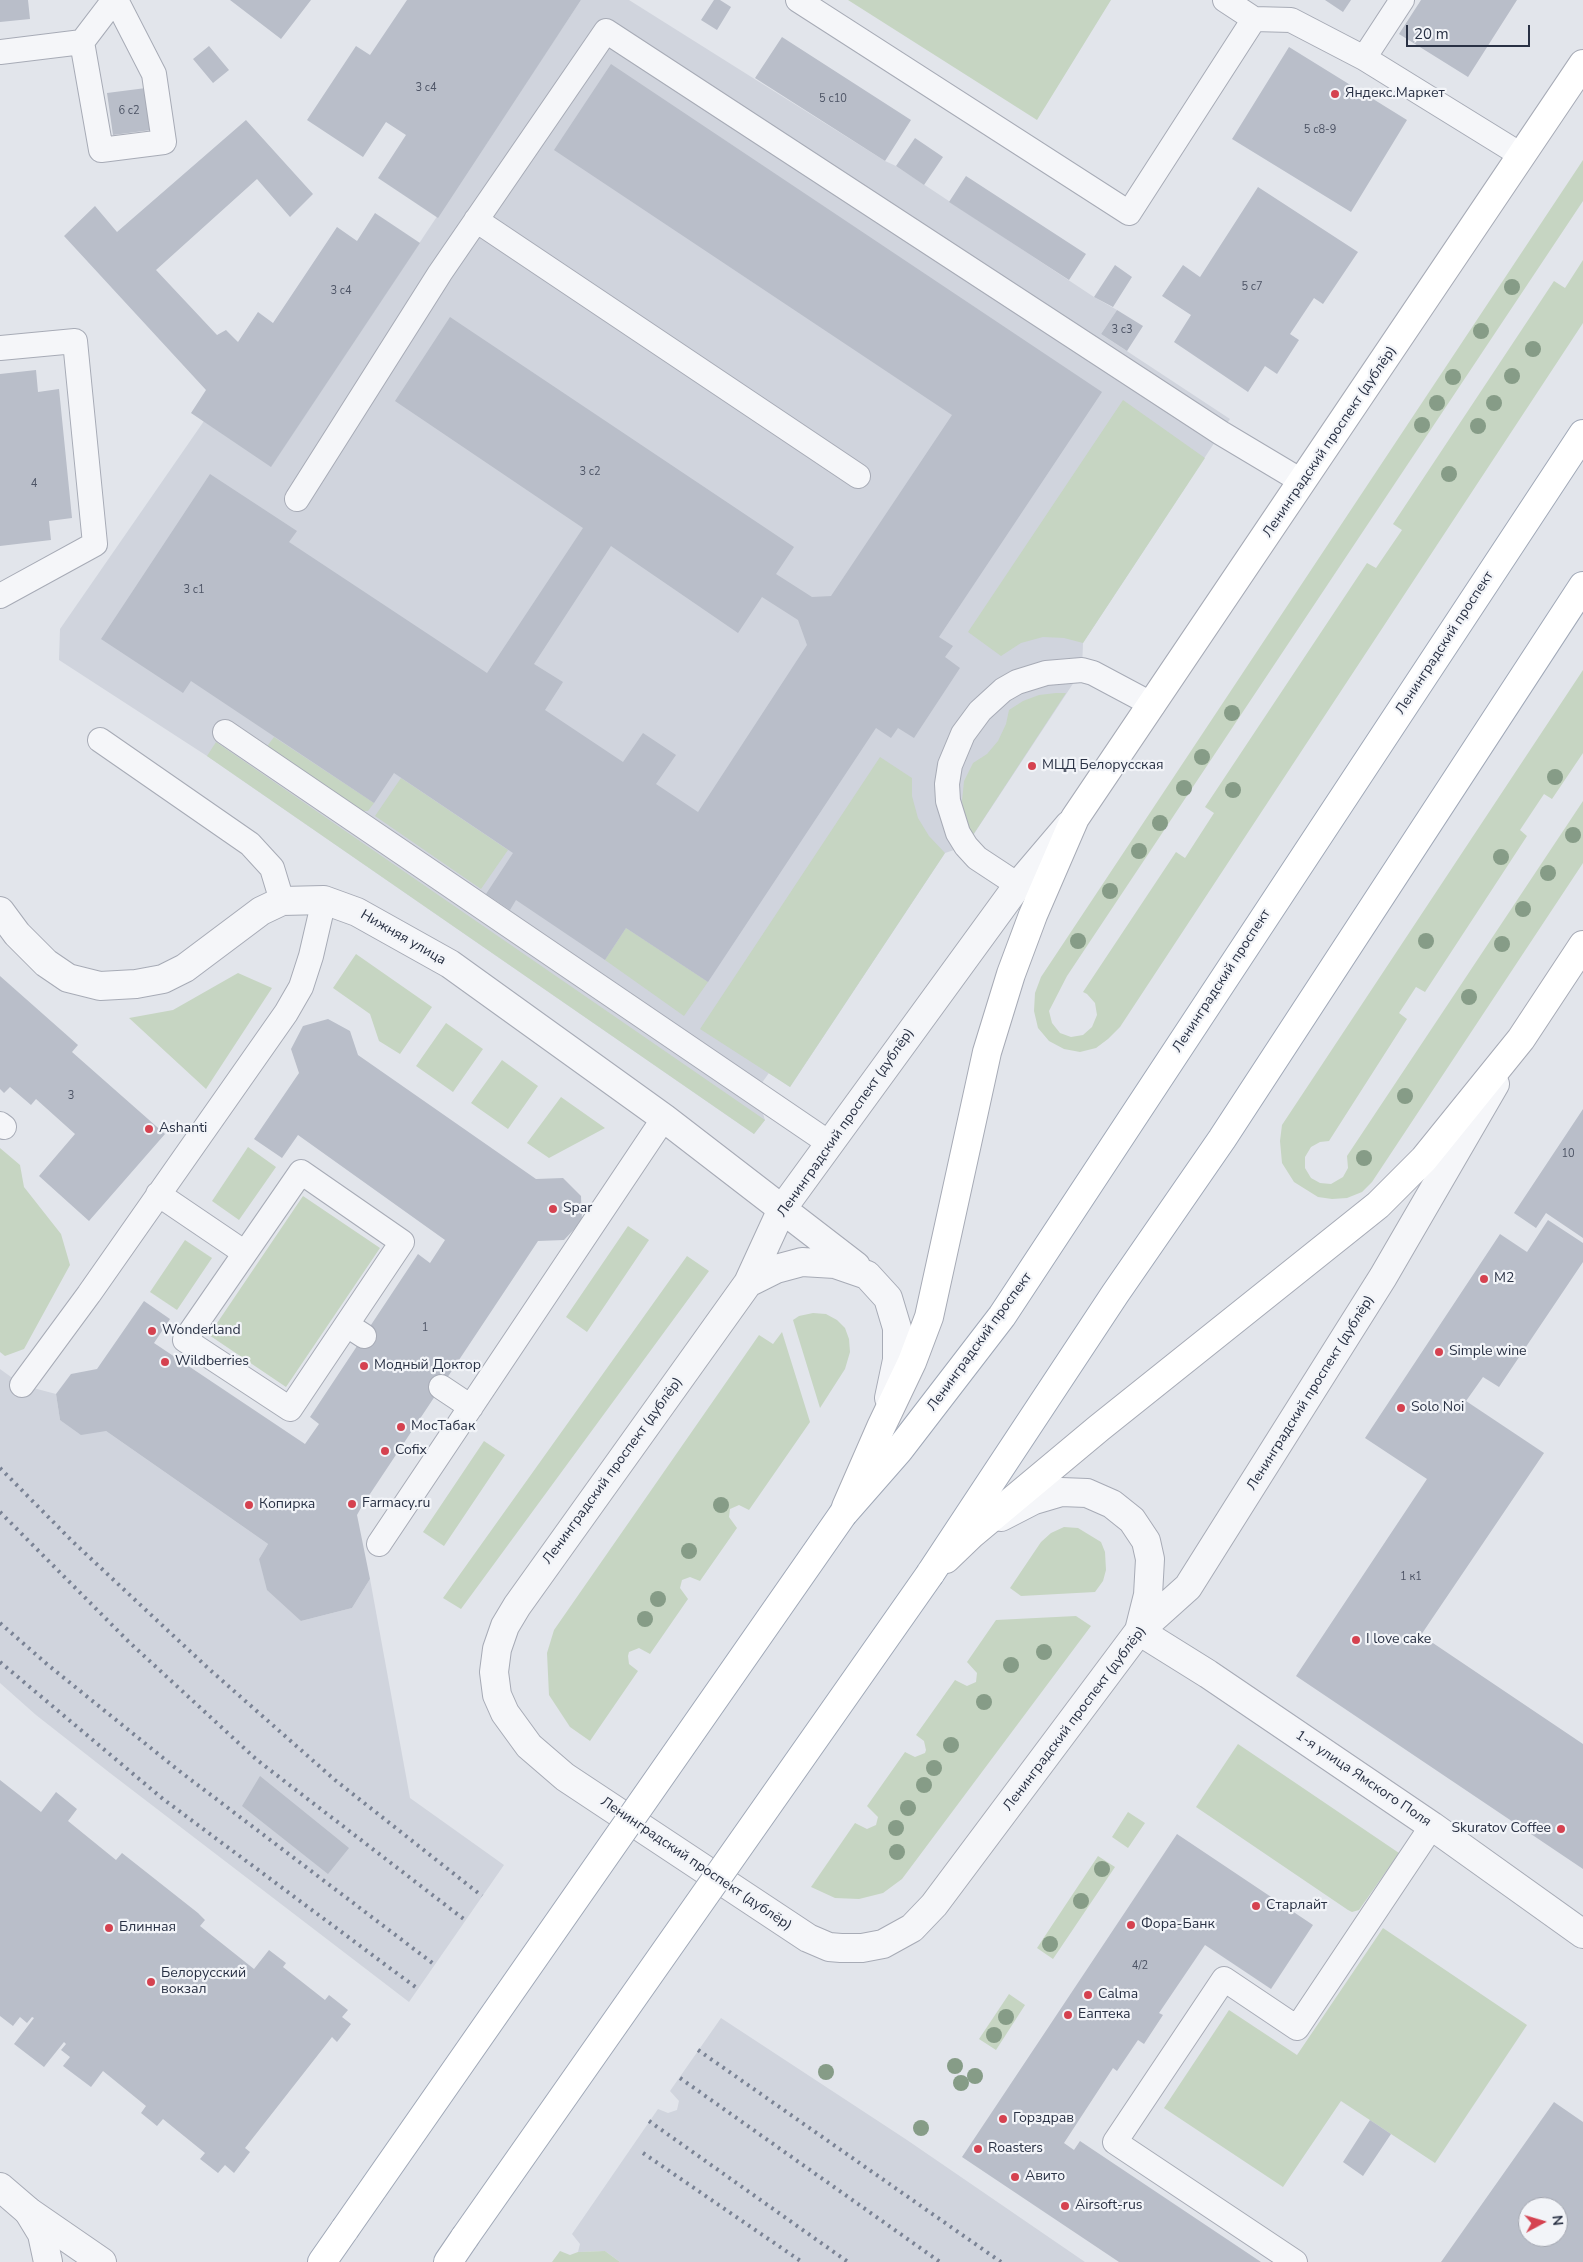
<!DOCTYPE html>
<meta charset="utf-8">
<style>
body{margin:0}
#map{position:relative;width:1583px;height:2262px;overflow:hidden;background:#e2e5eb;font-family:"Nunito Sans",sans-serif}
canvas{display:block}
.north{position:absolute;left:1518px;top:2197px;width:50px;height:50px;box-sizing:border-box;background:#f2f4f8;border:1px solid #a2a6b0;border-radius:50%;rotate:84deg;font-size:14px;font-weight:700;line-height:20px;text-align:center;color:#293144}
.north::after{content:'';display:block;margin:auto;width:18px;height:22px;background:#d54250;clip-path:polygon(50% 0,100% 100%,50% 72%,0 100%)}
.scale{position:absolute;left:1406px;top:25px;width:124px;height:22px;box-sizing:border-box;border:2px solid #293144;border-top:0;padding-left:6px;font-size:15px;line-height:18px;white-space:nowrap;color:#293144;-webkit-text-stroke:4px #f2f4f8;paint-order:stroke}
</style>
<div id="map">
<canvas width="1583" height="2262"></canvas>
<div class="north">N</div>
<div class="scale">20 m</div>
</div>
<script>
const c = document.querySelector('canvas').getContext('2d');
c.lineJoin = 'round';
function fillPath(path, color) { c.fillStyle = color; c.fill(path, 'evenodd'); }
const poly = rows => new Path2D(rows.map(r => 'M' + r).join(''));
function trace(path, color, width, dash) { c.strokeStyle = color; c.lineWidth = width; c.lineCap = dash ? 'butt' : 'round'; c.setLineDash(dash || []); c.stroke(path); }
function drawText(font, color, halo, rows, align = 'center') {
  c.font = font + ' "Nunito Sans",sans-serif'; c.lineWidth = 4.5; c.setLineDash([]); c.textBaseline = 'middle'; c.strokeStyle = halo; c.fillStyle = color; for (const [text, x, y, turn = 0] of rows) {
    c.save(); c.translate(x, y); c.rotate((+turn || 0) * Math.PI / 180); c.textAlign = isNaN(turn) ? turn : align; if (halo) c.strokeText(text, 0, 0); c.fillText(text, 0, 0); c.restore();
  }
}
const built = poly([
 [581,0,629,0,885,161,896,166,1094,297,1117,310,1101,334,1230,419,1083,643,1082,670,966,846,945,853,790,1087,769,1073,756,1091,765,1120,754,1134,207,756,59,660,60,629,204,421,271,466],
 [0,1369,22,1385,56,1394,60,1420,106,1431,268,1544,259,1559,301,1621,352,1608,370,1579,410,1798,504,1865,409,2002,110,1773,36,1715,0,1683],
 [721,2018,907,2140,1085,2262,620,2262,605,2251,578,2252,580,2244,572,2234,658,2109,668,2113,677,2110,679,2101,670,2091]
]);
const green = poly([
 [848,0,1111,0,1037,120],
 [1583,160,1583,201,1067,976,1049,1011,1052,1023,1060,1033,1071,1037,1083,1035,1092,1027,1097,1015,1095,1003,1087,994,1083,992,1176,852,1185,858,1214,813,1205,807,1367,563,1376,568,1402,530,1393,524,1554,281,1565,288,1583,260,1583,323,1120,1027,1108,1039,1096,1048,1080,1052,1064,1049,1049,1041,1038,1028,1034,1011,1035,993,1041,977],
 [1123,400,1205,458,1083,643,1064,638,1043,637,1021,643,1001,656,968,632],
 [1583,670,1583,753,1552,799,1544,794,1520,830,1527,836,1425,992,1416,987,1399,1013,1407,1019,1329,1141,1320,1142,1311,1147,1305,1157,1305,1168,1311,1178,1320,1183,1331,1184,1343,1177,1348,1168,1347,1156,1583,801,1583,863,1372,1182,1362,1192,1347,1198,1332,1199,1318,1197,1294,1182,1282,1163,1280,1141,1282,1125],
 [1056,693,1066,693,973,835,965,820,962,801,964,781,973,763,987,754,998,741,1006,724,1009,710,1023,701,1039,695],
 [274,737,374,803,368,811,358,811,265,749],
 [216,742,765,1120,754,1134,207,756],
 [880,757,912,778,912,796,918,818,929,836,945,853,790,1087,700,1029],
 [401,778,508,850,481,889,375,816],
 [626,928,708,982,684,1016,605,960],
 [356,954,432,1007,400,1054,379,1041,370,1014,333,988],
 [238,973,272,988,206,1089,129,1018,173,1010],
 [446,1023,483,1049,453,1092,416,1066],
 [502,1060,538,1086,508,1129,471,1103],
 [561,1097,605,1128,549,1158,527,1143],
 [248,1147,276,1167,239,1220,212,1201],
 [0,1148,20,1165,24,1187,61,1234,70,1265,24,1349,5,1356,0,1352],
 [303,1196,380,1248,286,1387,209,1335],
 [628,1226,649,1240,587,1332,566,1317],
 [185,1240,212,1258,177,1310,150,1292],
 [687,1256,709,1271,461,1609,443,1598],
 [813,1313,826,1314,837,1320,845,1328,849,1339,850,1352,845,1369,820,1408,793,1320,799,1316],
 [782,1332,810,1422,749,1510,739,1505,730,1509,729,1517,737,1528,700,1581,690,1577,682,1580,680,1588,688,1599,650,1654,639,1648,629,1652,628,1656,629,1664,638,1671,590,1741,570,1727,549,1695,547,1653,554,1630,759,1335,773,1344],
 [484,1441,505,1455,444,1546,423,1532],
 [1064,1527,1078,1528,1101,1542,1105,1552,1106,1570,1103,1581,1095,1592,1021,1596,1010,1588,1041,1542,1051,1533],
 [1076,1616,1091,1626,902,1879,883,1893,859,1899,835,1898,811,1887,855,1823,867,1829,876,1825,878,1817,867,1806,905,1752,915,1757,925,1753,926,1750,924,1741,916,1735,955,1680,967,1686,976,1682,977,1673,967,1662,996,1620],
 [1238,1744,1399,1853,1359,1910,1352,1912,1348,1910,1196,1807],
 [1128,1812,1145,1823,1128,1848,1112,1837],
 [1098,1856,1115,1867,1053,1959,1037,1948],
 [1383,1928,1527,2025,1435,2163,1341,2101,1283,2187,1164,2108,1229,2010,1297,2055],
 [1009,1994,1025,2005,996,2050,979,2039],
 [560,2251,570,2255,578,2252,605,2251,620,2262,552,2262]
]);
const building = poly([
 [0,0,28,0,30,19,0,22],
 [230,0,311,0,281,39],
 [407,0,581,0,438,218,378,178,406,135,386,122,363,157,307,120,356,46,370,55],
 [714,0,720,0,731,7,717,30,701,20],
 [1325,0,1351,0,1343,12],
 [1421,0,1517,0,1468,77,1399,34],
 [782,37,911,120,885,161,755,78],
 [209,46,229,70,213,83,193,59],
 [1289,47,1407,120,1351,212,1232,139],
 [611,64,1102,392,939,637,953,646,945,657,960,668,914,738,898,728,891,738,876,728,708,982,626,928,605,960,516,900,510,910,486,894,513,853,394,773,374,803,191,681,183,693,101,639,210,474,297,531,289,542,487,673,583,528,395,401,450,317,794,547,776,574,812,597,831,596,952,415,554,150],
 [611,546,738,633,762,597,798,620,807,645,698,812,656,784,676,755,643,733,623,762,545,710,563,682,534,664],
 [146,88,151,130,113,135,107,93],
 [246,120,313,194,290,217,257,179,156,270,217,335,226,330,238,342,258,312,273,323,337,227,357,241,375,213,420,243,271,467,191,413,206,390,64,236,95,206,117,232],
 [915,138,943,157,924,185,896,166],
 [966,176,1086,254,1069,280,949,202],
 [1258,187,1358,252,1323,304,1314,298,1290,334,1299,340,1277,374,1265,366,1248,392,1174,342,1191,315,1162,296,1183,265,1200,277],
 [1115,265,1132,277,1113,307,1094,297],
 [1117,310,1143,326,1127,351,1101,334],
 [36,370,38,392,59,389,72,518,49,521,51,540,0,546,0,374],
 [0,976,78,1045,72,1052,165,1134,89,1221,39,1176,75,1134,36,1099,31,1105,10,1087,4,1093,0,1089],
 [328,1019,350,1031,358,1055,536,1179,563,1178,581,1196,582,1221,564,1240,538,1241,362,1506,357,1515,370,1579,352,1608,301,1621,267,1590,259,1559,268,1544,106,1431,81,1435,60,1420,56,1394,71,1374,97,1369,144,1301,170,1319,154,1343,305,1444,319,1424,310,1417,418,1254,430,1263,445,1240,298,1135,282,1158,254,1139,299,1073,291,1049,303,1026],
 [1583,1109,1583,1238,1546,1213,1536,1228,1514,1213],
 [1548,1220,1583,1243,1583,1262,1499,1387,1483,1377,1466,1401,1544,1453,1421,1635,1583,1744,1583,1869,1296,1676,1427,1479,1365,1438,1500,1234,1527,1252],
 [260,1776,349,1848,328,1874,242,1806],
 [0,1780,41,1812,56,1792,77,1809,68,1821,116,1860,122,1853,198,1913,205,1920,200,1926,254,1969,269,1950,286,1963,283,1967,325,2000,329,1995,348,2010,342,2017,351,2024,337,2042,332,2037,245,2148,250,2152,234,2173,225,2165,218,2173,200,2159,205,2153,163,2119,157,2126,141,2113,146,2106,103,2071,91,2087,63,2066,70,2057,61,2050,66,2044,64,2042,44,2067,14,2044,34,2018,32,2017,27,2023,20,2017,13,2026,0,2016],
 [1177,1834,1313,1925,1271,1989,1205,1945,1159,2013,1163,2015,1144,2044,1138,2040,1117,2071,1113,2068,1064,2143,1074,2150,1080,2141,1261,2262,1119,2262,962,2157],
 [1554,2102,1583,2122,1583,2262,1441,2262],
 [1528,2207,1558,2207,1558,2237,1528,2237],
 [1370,2120,1391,2134,1363,2176,1343,2162]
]);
const service = poly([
 [798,0,1129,213,1254,19],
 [1225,0,1254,19,1291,20,1364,58,1521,155],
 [82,42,101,150,164,142,154,74,116,0],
 [0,52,82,42,114,0],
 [1364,58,1402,0],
 [476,220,858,476],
 [0,348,75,341,95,544,0,596],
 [297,499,440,273,606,31,1221,433,1303,482],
 [225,732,829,1143],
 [100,740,250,844,272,868,282,901],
 [1018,885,977,858,966,846,958,833,948,801,947,784,950,765,963,734,980,711,1003,690,1017,682,1046,673,1082,670,1093,673,1153,705],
 [0,1124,4,1127],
 [301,1172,402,1242,290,1409,185,1340,301,1172],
 [158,1194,245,1253],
 [347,1325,364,1336],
 [22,1385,89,1294,286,1013,301,987,311,956,324,900],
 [441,1387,471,1407],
 [379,1544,664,1118],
 [1295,2262,1115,2142,1224,1979,1297,2028,1432,1826]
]);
const minor = poly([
 [0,911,17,934,46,963,68,978,100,986,136,984,163,979,185,968,261,911,282,901,324,900,357,912,450,964,664,1118,782,1209],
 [1139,1631,1208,1674,1432,1826,1583,1934],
 [28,2211,42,2234,48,2262]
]);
const tertiary = poly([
 [1069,825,1018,885,782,1209,748,1283,517,1606,505,1626,497,1649,494,1672,497,1695,505,1713,529,1746,565,1777,808,1938,829,1947,841,1948,862,1948,883,1944,912,1928,934,1905,1139,1631,1188,1587,1383,1277,1495,1084],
 [782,1209,856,1266],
 [748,1283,776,1269,802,1262,835,1264,867,1275,888,1298,897,1328,897,1360,889,1398],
 [1001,1517,1034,1500,1061,1492,1087,1493,1112,1504,1132,1520,1146,1541,1150,1559,1148,1595,1139,1631],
 [0,2187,28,2211,102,2262]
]);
const secondary = poly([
 [846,1507,881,1427,912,1362,929,1317,987,1052,1011,974,1033,915,1075,818,1583,64],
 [946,1559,972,1534,1099,1428,1378,1205,1424,1159,1521,1039,1583,945]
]);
const primary = poly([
 [843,1514,899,1450,1002,1316,1583,434],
 [930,1574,1115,1294,1222,1139,1583,586],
 [322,2262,345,2229],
 [448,2262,465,2237]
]);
const rail = poly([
 [0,1468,72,1541,209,1669,335,1780,482,1896],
 [0,1512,129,1642,257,1760,465,1920],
 [0,1623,48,1665,178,1770,435,1965],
 [0,1662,163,1799,418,1989],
 [698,2050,1001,2262],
 [680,2078,940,2262],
 [649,2121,848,2262],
 [643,2153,802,2262]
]);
const primaryBridge = poly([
 [345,2229,843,1514],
 [465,2237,930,1574]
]);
const trees = [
 [1512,287],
 [1481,331],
 [1533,349],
 [1512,376],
 [1453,377],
 [1437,403],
 [1494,403],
 [1422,425],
 [1478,426],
 [1449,474],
 [1232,713],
 [1202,757],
 [1555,777],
 [1184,788],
 [1233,790],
 [1160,823],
 [1573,835],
 [1139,851],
 [1501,857],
 [1548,873],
 [1110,891],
 [1523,909],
 [1078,941],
 [1426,941],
 [1502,944],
 [1469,997],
 [1405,1096],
 [1364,1158],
 [721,1505],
 [689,1551],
 [658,1599],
 [645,1619],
 [1044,1652],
 [1011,1665],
 [984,1702],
 [951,1745],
 [934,1768],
 [924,1785],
 [908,1808],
 [896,1828],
 [897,1852],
 [1102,1869],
 [1081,1901],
 [1050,1944],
 [1006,2017],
 [994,2035],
 [955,2066],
 [826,2072],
 [975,2076],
 [961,2083],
 [921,2128]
];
const markers = [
 [1335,94,5,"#d54250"],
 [1032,766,5,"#d54250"],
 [149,1129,5,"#d54250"],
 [553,1209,5,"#d54250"],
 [1484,1279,5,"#d54250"],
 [152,1331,5,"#d54250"],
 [1439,1352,5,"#d54250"],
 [165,1362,5,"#d54250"],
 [364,1366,5,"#d54250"],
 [1401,1408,5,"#d54250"],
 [401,1427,5,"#d54250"],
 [385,1451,5,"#d54250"],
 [352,1504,5,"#d54250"],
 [249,1505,5,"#d54250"],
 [1356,1640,5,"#d54250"],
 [1561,1829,5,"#d54250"],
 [1256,1906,5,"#d54250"],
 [1131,1925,5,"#d54250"],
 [109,1928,5,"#d54250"],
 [151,1982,5,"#d54250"],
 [1088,1995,5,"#d54250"],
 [1068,2015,5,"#d54250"],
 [1003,2119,5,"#d54250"],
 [978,2149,5,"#d54250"],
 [1015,2177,5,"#d54250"],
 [1065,2206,5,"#d54250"]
];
const numberNames = [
 ["3 с4",426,88],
 ["5 с10",833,99],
 ["6 с2",129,111],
 ["5 с8-9",1320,130],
 ["5 с7",1252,287],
 ["3 с4",341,291],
 ["3 с3",1122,330],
 ["3 с2",590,472],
 ["4",34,484],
 ["3 с1",194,590],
 ["3",71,1096],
 ["10",1568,1154],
 ["1",425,1328],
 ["1 к1",1411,1577],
 ["4/2",1140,1966]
];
const poiNames = [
 ["Яндекс.Маркет",1345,94],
 ["МЦД Белорусская",1042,766],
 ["Ashanti",159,1129],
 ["Spar",563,1209],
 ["М2",1494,1279],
 ["Wonderland",162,1331],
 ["Simple wine",1449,1352],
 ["Wildberries",175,1362],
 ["Модный Доктор",374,1366],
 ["Solo Noi",1411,1408],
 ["МосТабак",411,1427],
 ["Cofix",395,1451],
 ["Farmacy.ru",362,1504],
 ["Копирка",259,1505],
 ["I love cake",1366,1640],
 ["Skuratov Coffee",1551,1829,"right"],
 ["Старлайт",1266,1906],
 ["Фора-Банк",1141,1925],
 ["Блинная",119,1928],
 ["Белорусский",161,1974],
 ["вокзал",161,1990],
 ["Calma",1098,1995],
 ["Еаптека",1078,2015],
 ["Горздрав",1013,2119],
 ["Roasters",988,2149],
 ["Авито",1025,2177],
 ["Airsoft-rus",1075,2206]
];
const streetNames = [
 ["Ленинградский проспект (дублёр)",1330,442,-56],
 ["Ленинградский проспект",1445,643,-57],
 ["Нижняя улица",403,938,30],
 ["Ленинградский проспект",1222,981,-57],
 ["Ленинградский проспект (дублёр)",846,1123,-55],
 ["Ленинградский проспект",980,1342,-54],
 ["Ленинградский проспект (дублёр)",1311,1393,-58],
 ["Ленинградский проспект (дублёр)",613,1471,-54],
 ["Ленинградский проспект (дублёр)",1075,1719,-53],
 ["1-я улица Ямского Поля",1363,1779,34],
 ["Ленинградский проспект (дублёр)",696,1864,34]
];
fillPath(built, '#d0d4dd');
fillPath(green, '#c6d5c2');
fillPath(building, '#b9bec9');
trace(service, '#a7abb6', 26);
trace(minor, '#a7abb6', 30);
trace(tertiary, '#a7abb6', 30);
trace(secondary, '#a7abb6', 30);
trace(primary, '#a0a8b7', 30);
trace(service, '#f5f6f9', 24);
trace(minor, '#f5f6f9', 28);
trace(tertiary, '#f5f6f9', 28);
trace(secondary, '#fff', 28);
trace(primary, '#fff', 28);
trace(rail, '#7a8395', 4, [2.5, 5]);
trace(primaryBridge, '#a0a8b7', 30, []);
trace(primaryBridge, '#fff', 28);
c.fillStyle = '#869c87';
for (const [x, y] of trees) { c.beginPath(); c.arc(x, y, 8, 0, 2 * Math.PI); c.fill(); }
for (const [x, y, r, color] of markers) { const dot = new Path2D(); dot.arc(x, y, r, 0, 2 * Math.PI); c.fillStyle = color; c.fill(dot); trace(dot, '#f2f4f8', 2); }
drawText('11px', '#4d5465', null, numberNames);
drawText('14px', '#293144', '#f2f4f8', poiNames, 'left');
drawText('14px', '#293144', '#f2f4f8', streetNames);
</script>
